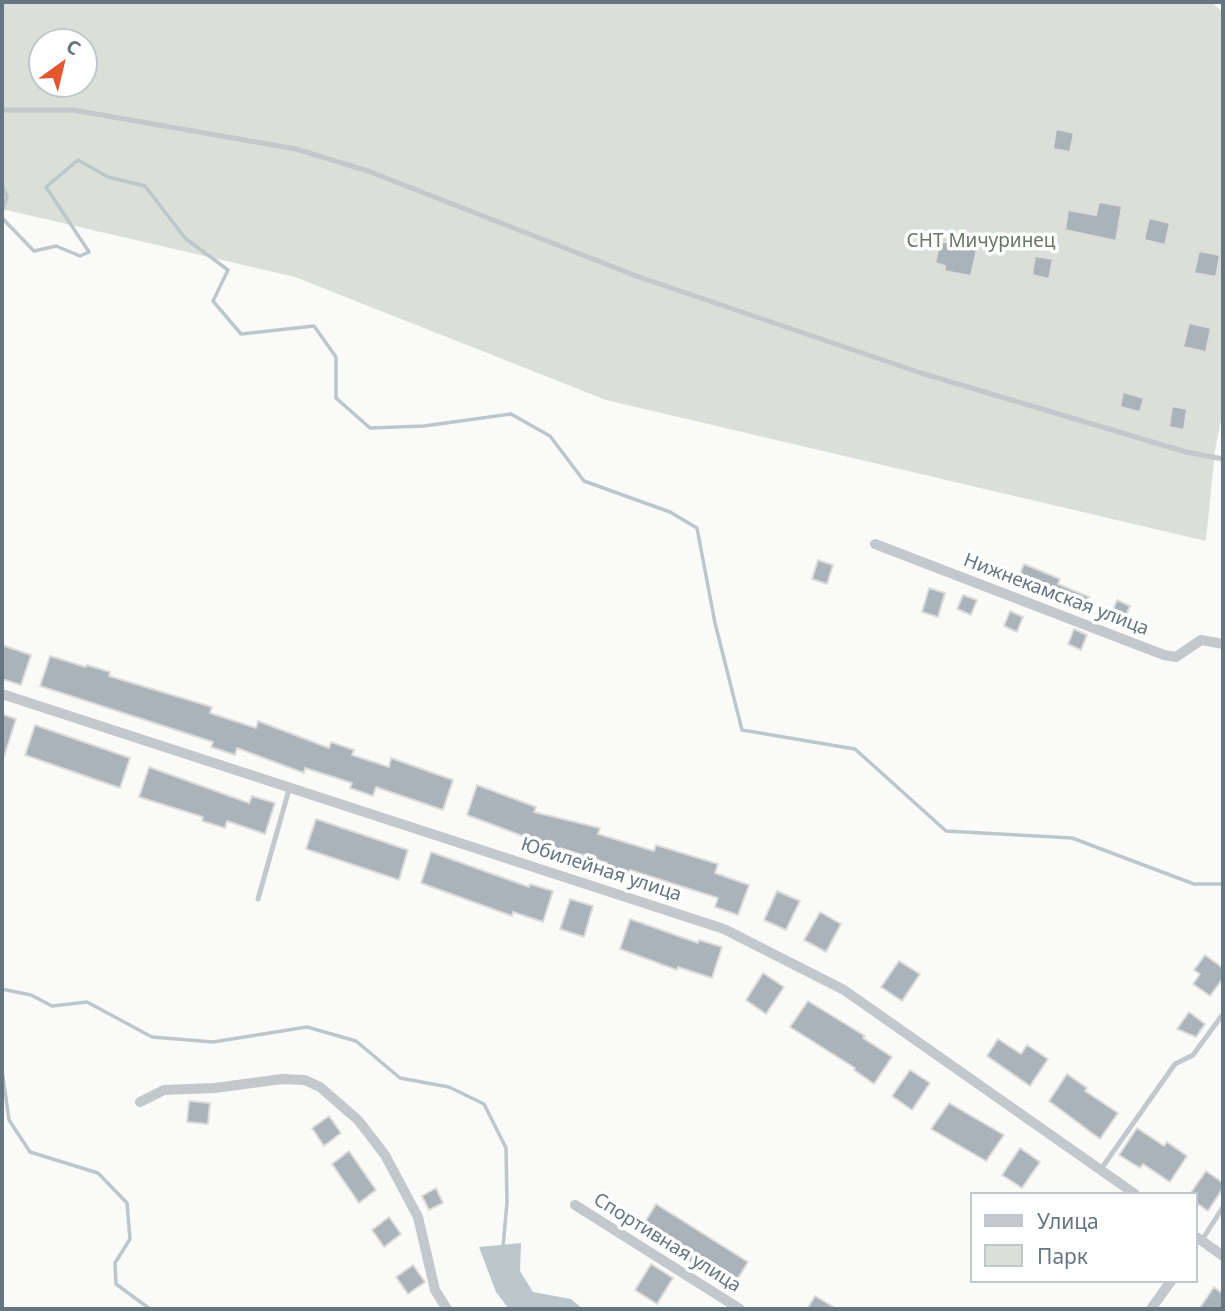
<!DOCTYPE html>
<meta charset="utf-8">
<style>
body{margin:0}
#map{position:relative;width:1225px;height:1311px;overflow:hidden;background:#fafaf8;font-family:"Noto Sans",sans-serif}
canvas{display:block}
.frame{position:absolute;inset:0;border:4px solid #657683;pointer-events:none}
.legend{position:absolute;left:970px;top:1192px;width:228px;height:91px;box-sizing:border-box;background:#fff;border:2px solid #c1c8cd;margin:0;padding:9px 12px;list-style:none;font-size:21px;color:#657683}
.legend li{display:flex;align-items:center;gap:14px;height:35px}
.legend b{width:35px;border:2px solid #c1c8cd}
.north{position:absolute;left:28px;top:28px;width:70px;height:70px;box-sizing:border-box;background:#fff;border:2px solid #c1c8cd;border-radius:50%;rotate:34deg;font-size:19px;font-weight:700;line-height:28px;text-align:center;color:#657683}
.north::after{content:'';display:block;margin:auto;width:24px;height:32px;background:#e4572e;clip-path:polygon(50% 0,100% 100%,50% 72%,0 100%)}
</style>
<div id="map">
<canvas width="1225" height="1311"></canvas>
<div class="frame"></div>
<ul class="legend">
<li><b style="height:9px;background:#c3c8cc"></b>Улица</li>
<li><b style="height:19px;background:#dadfd7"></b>Парк</li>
</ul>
<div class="north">С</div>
</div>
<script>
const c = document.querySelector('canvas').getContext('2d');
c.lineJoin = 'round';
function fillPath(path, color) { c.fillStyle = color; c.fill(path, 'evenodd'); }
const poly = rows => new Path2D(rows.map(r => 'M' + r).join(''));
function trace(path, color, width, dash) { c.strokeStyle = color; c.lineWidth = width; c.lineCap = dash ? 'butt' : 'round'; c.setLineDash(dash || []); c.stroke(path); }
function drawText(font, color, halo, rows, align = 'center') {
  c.font = font + ' "Noto Sans",sans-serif'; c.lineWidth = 7; c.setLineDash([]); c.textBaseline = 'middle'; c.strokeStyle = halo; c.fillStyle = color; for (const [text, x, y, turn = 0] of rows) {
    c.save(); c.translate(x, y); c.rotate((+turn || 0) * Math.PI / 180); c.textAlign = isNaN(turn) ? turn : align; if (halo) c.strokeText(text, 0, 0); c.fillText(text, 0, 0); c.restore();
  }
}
const green = poly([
 [2,2,1211,2,1223,12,1223,410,1215,450,1206,541,606,400,295,277,2,209],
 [42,42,84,42,84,84,42,84]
]);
const water = poly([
 [521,1243,520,1271,533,1292,571,1299,583,1309,509,1309,496,1292,479,1247]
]);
const stream = poly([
 [2,185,7,197,2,212],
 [2,218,34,251,56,246,80,256,89,252,46,187,78,160,108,177,145,186,185,238,228,270,213,301,241,334,314,326,336,357,336,398,370,428,424,426,511,414,550,436,584,481,670,512,697,528,715,623,742,730,855,749,946,831,1072,838,1194,884,1223,884],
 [2,989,31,995,52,1006,87,1002,152,1037,213,1042,307,1027,356,1041,400,1078,449,1087,484,1104,506,1148,507,1202,503,1247],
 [2,1070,9,1120,30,1152,98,1173,127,1203,130,1239,115,1263,116,1284,150,1309]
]);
const building = poly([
 [1056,129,1074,133,1070,152,1053,149,1056,129],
 [1099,202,1122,206,1116,241,1065,230,1068,210,1096,215,1099,202],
 [1149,218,1170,223,1165,245,1144,240,1149,218],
 [958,235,979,240,971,276,944,271,945,266,935,263,940,241,956,245,958,235],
 [1199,251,1220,255,1216,277,1194,273,1199,251],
 [1035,256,1053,259,1049,279,1032,275,1035,256],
 [1189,323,1211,328,1206,352,1183,347,1189,323],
 [1123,392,1144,398,1140,412,1120,407,1123,392],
 [1172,406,1187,409,1184,430,1169,427,1172,406],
 [818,560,833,565,827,584,812,579,818,560],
 [1024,564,1060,579,1058,584,1089,597,1083,611,1069,606,1071,601,1018,578,1024,564],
 [929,588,945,593,938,617,922,612,929,588],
 [963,595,977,600,971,615,957,609,963,595],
 [1117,600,1130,606,1124,620,1111,615,1117,600],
 [1010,611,1023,617,1017,632,1004,626,1010,611],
 [1074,629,1087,635,1081,650,1068,644,1074,629],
 [2,645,31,655,21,685,2,679,2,645],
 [50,656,86,667,87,665,110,672,109,676,212,707,210,713,256,728,258,721,329,748,331,742,354,750,352,755,389,767,391,758,453,780,443,810,376,787,373,796,350,788,352,783,305,768,304,773,237,748,235,755,211,747,213,742,40,686,50,656],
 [2,714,16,719,4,757,2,757,2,714],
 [35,725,130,758,120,788,25,755,35,725],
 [149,767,249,803,252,796,275,803,265,834,227,821,225,828,202,821,203,817,139,797,149,767],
 [477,785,536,807,534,812,600,828,598,834,654,851,656,845,718,864,715,873,749,885,738,915,715,907,718,898,630,870,628,877,605,870,607,863,560,848,558,853,535,846,536,841,467,815,477,785],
 [316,819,408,850,399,880,306,849,316,819],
 [431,852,529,887,530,884,553,891,543,922,513,912,512,916,421,883,431,852],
 [777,891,800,901,786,930,764,920,777,891],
 [570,899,593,906,584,937,560,929,570,899],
 [820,912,841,924,826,952,804,940,820,912],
 [630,919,698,943,699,940,722,947,712,978,678,967,677,970,620,949,630,919],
 [1205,955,1223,968,1223,978,1210,996,1193,984,1200,974,1194,970,1205,955],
 [899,961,920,974,902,1001,881,987,899,961],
 [763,973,784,987,766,1014,746,1000,763,973],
 [808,1001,865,1036,863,1038,892,1057,874,1084,854,1070,855,1068,790,1027,808,1001],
 [1189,1012,1205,1024,1196,1037,1177,1029,1189,1012],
 [998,1039,1021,1054,1027,1045,1048,1059,1030,1086,987,1056,998,1039],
 [910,1070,930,1083,912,1110,892,1096,910,1070],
 [1067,1074,1087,1088,1085,1091,1118,1113,1100,1139,1049,1101,1067,1074],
 [189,1101,210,1103,208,1124,187,1122,189,1101],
 [949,1103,1004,1135,986,1161,931,1129,949,1103],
 [329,1116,341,1133,324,1146,312,1128,329,1116],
 [1137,1128,1164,1146,1167,1142,1187,1156,1170,1182,1143,1164,1140,1168,1119,1155,1137,1128],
 [1020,1148,1040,1162,1022,1188,1002,1175,1020,1148],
 [349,1151,376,1190,359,1203,332,1164,349,1151],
 [1206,1171,1223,1183,1223,1188,1208,1211,1195,1202,1195,1194,1190,1194,1206,1171],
 [436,1188,443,1203,429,1210,422,1196,436,1188],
 [656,1204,748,1262,732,1288,640,1230,656,1204],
 [389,1217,401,1234,384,1247,372,1230,389,1217],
 [651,1264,673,1278,657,1304,635,1290,651,1264],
 [413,1265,425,1282,408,1294,396,1277,413,1265],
 [1214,1287,1223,1294,1223,1309,1199,1309,1214,1287],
 [815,1296,837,1309,807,1309,815,1296]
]);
const lane = poly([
 [2,110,73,110,296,149,368,171,639,277,921,373,1186,452,1223,459],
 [258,899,290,786],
 [1101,1169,1175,1064,1193,1055,1223,1014],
 [1202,1240,1223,1207]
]);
const street = poly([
 [875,544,1164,655,1176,657,1201,640,1223,644],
 [2,694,724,929,844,990,1135,1194],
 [140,1102,164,1090,215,1088,282,1079,305,1080,320,1087,358,1120,385,1155,418,1217,435,1290,447,1309],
 [575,1205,740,1309],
 [1195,1236,1223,1256],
 [1151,1309,1171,1281]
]);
const parkNames = [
 ["СНТ Мичуринец",981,242]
];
const streetNames = [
 ["Нижнекамская улица",1056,595,21],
 ["Юбилейная улица",601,870,18],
 ["Спортивная улица",667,1243,32]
];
fillPath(green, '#dadfd7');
fillPath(water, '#bbc7cb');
trace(stream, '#bbc7cb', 3.5);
fillPath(building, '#aab3b9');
trace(building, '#dcdcda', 2);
trace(lane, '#c3c8cc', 5);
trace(street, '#c3c8cc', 10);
drawText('19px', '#687a64', '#fff', parkNames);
drawText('19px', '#657683', '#fff', streetNames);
</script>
